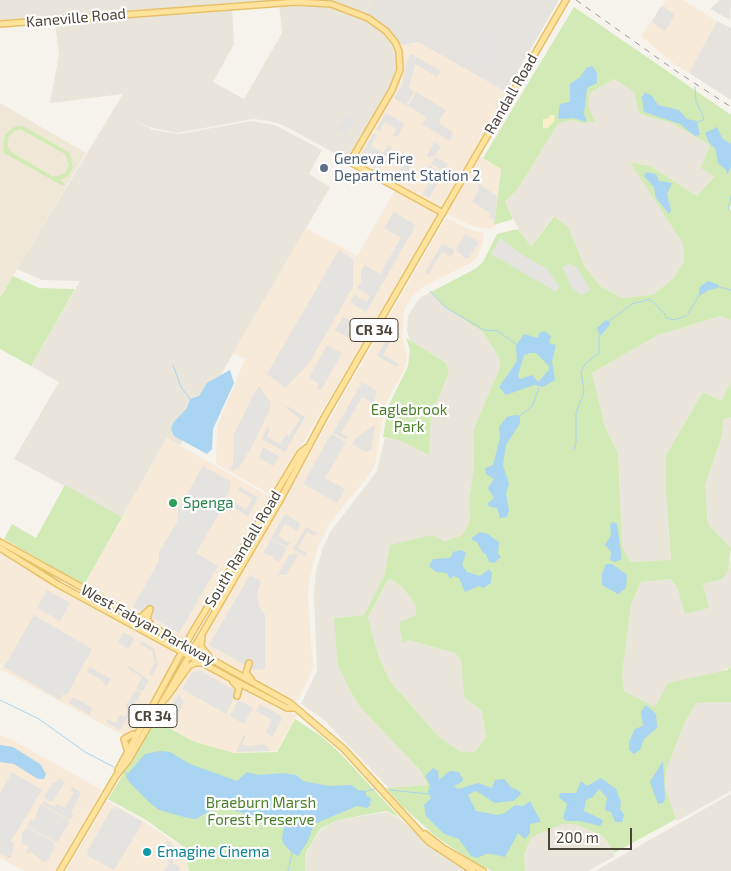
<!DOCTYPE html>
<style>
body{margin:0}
#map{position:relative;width:731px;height:871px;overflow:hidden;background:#f6f3ec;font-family:"Exo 2",sans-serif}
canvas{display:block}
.scale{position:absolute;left:548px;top:828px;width:84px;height:22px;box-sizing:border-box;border:2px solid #4b4439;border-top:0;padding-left:6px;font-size:15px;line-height:18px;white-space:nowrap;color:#4b4439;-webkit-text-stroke:4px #fff;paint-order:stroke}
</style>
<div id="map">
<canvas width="731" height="871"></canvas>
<div class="scale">200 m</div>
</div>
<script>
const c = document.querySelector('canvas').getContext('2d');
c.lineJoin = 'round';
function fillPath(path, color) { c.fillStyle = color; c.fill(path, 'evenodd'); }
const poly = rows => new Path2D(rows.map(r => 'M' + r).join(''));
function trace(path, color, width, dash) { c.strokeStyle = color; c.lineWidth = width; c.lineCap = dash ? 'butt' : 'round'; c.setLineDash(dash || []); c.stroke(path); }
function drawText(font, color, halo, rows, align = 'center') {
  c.font = font + ' "Exo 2",sans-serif'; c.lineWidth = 4.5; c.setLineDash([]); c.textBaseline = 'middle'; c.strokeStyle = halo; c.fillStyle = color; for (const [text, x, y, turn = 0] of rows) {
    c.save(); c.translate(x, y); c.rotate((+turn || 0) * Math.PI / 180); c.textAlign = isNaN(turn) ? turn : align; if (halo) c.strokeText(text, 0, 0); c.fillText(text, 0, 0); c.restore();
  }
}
const residential = poly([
 [0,0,373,0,365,13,330,2,302,1,0,22],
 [300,3,332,5,368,19,385,31,395,44,399,59,398,76,349,161,283,125,269,121,253,119,177,133,149,127,125,116,153,130,179,134,251,121,275,125,322,150,309,174,330,187,180,445,167,438,122,517,14,459,59,382,31,366,80,281,42,280,17,269,123,94,50,103,59,55,55,21,232,8,234,44,213,82,244,99,282,33,279,4],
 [614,79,634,92,639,114,671,123,710,145,714,175,697,196,650,166,631,162,683,244,684,262,673,279,652,295,622,298,600,286,585,267,568,227,553,216,531,247,525,241,505,203,517,190,558,124,571,120,582,123,590,93],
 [431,292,445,307,484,333,499,358,500,367,473,431,474,465,469,501,470,521,462,535,443,541,390,545,384,576,364,615,334,618,351,692,368,715,421,771,427,786,389,788,323,719,301,704,317,671,314,594,316,571,323,548,331,531,377,471,385,438,401,441,429,454,431,416,449,372,446,363,410,341,407,331,408,316,414,306,421,297],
 [721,316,731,320,731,382,721,401,703,392,666,455,666,493,671,561,629,562,622,545,618,453,605,427,592,373,658,335],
 [731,417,731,548,708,524,705,485,721,439,724,419],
 [731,558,731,666,655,707,624,691,622,675,631,605,641,582,670,579,677,587,685,613,709,608,703,584,728,571],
 [389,578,402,587,415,604,416,615,408,640,455,653,461,660,464,697,482,711,486,737,475,752,461,752,439,737,390,681,379,658,368,617],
 [731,702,731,791,677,821,668,801,665,788,666,771,685,722,696,703],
 [731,794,731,871,595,871,715,803],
 [386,812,400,819,428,844,469,871,305,871,307,853,320,830,338,820],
 [563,824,575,824,603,836,615,856,588,871,525,871,524,855,530,840,534,836]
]);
const commercial = poly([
 [666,0,683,0,717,21,689,73,673,63,641,36],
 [418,42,509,94,442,212,352,162,401,72,398,46],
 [478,155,501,169,494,228,485,229,470,225,445,213],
 [396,189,439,214,272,495,216,464,217,427,245,359,233,353,306,228,357,256],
 [446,218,473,231,484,232,482,245,478,256,471,263,424,286,412,297,404,310,402,336,407,356,405,368,385,405,375,465,370,474,331,521,318,547,313,565,309,582,308,599,313,666,310,676,296,703,198,648],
 [167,438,270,497,184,641,83,587],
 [0,550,179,652,130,739,0,669,3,664,0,663],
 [191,659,297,715,276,751,234,753,195,742,156,720],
 [0,735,14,741,102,790,55,871,24,871,0,858],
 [107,801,145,822,182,848,189,869,188,871,66,871]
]);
const industrial = poly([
 [373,0,559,0,506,92,418,42,398,46,393,37,364,15],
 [717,21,731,28,731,100,689,73]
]);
const education = poly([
 [0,103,86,153,0,298]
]);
const green = poly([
 [574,7,731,115,731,205,729,209,731,210,731,320,721,316,658,335,592,373,605,427,618,453,622,545,630,562,671,560,666,493,666,455,703,392,721,401,731,382,731,417,724,419,721,439,705,485,708,524,731,548,728,571,722,579,703,584,709,608,685,614,677,587,670,579,641,582,631,605,622,675,624,691,655,707,668,683,727,670,731,666,731,702,696,703,685,722,666,771,665,788,676,819,614,853,603,836,575,824,563,824,534,836,530,840,524,855,525,871,492,871,469,859,435,836,401,805,386,788,427,785,421,771,361,708,351,692,338,665,334,618,364,615,384,576,390,545,432,535,444,541,462,535,470,521,469,501,474,465,473,431,500,367,499,358,484,333,445,307,431,292,475,269,483,262,497,234,518,229,531,247,554,216,568,227,585,267,600,286,622,298,652,295,673,279,684,262,683,244,630,162,650,166,697,196,714,176,701,168,710,145,671,123,639,114,634,92,614,79,590,93,588,105,595,122,582,123,571,120,558,124,517,190,505,202,513,219,494,225,501,169,483,158],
 [389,578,402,587,415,604,416,615,399,622,403,643,408,640,455,653,461,660,464,697,482,711,486,737,475,752,461,752,439,737,390,681,379,658,368,617],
 [23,126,70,153,73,168,68,176,60,180,64,183,63,186,4,153,3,142,6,134,14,127],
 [20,129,65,154,69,165,65,173,59,176,52,176,11,152,8,147,8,138,14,131],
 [13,276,39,288,75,289,31,366,0,349,0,298],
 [406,338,446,363,449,372,431,416,429,455,401,441,383,437,388,407,408,366,410,350],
 [65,485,122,517,84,585,4,539,12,524,36,538],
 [253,536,247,552,220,599,231,573],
 [0,543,64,580,41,573,0,546],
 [295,719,321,736,340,753,400,818,386,811,338,820,320,829,306,853,305,871,189,871,184,847,146,820,108,799,156,721,195,742,234,753,277,752]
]);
const sand = poly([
 [550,115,554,115,555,120,548,128,543,128,543,119,549,118]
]);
const parking = poly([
 [720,0,731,0,730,20,710,9],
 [661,6,675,14,665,31,652,22],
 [508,27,511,32,486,75,457,58,458,55,474,51,474,48,480,46,479,32,482,32,482,30],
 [439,35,447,35,448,47,440,48],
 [411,54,441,71,437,77,415,64,409,88,414,92,406,106,394,98,402,85,407,60],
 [416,92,446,110,440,119,440,124,453,132,450,141,422,124,426,117,408,106],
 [344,113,352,117,353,124,346,136,334,129,341,125],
 [386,113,405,124,397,137,393,135,397,129,385,122,380,131,376,129],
 [374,133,377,135,371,146,383,153,388,145,392,147,384,160,380,158,375,168,359,159],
 [434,142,441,146,435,156,428,157,427,156],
 [435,157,448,164,444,171,431,164],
 [406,160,412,165,405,178,396,178],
 [429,165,443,174,429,198,422,194,429,183,432,185,437,176,427,169],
 [479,184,497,196,495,220,489,218,490,213,472,202,479,190,477,188],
 [394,212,416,225,366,312,350,302,354,295,367,302,370,296,357,288,361,282,361,271,365,265,380,274,401,238,384,228],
 [465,234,479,242,469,258,465,258,456,250],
 [500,238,524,256,546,268,559,286,556,292,491,254],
 [442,244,455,250,451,257,442,252,428,275,425,273],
 [339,250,353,259,353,287,309,363,286,388,267,374],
 [571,263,573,267,576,266,591,290,580,296,578,292,573,290,562,267],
 [343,317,352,321,347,330,351,333,348,337,335,330],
 [392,331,399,335,395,340,392,339,383,355,399,364,397,367,377,356],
 [327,345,342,353,321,390,317,388,319,384,309,378],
 [362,382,377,391,374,403,362,397,341,433,348,437,346,440,333,433],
 [259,386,270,402,270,409,250,450,238,469,236,468,233,471,230,469,233,464,234,435,253,395],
 [285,407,289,407,305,417,285,452,262,439,267,427,270,428,267,437,280,444,286,435,289,436,300,419],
 [373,426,375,426,371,450,366,452,352,444,356,438],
 [331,434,346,442,325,478,345,489,337,503,303,484],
 [263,447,279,456,273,466,259,458],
 [203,466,230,481,230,488,219,514,196,553,218,566,179,633,133,607,159,561,159,552,178,520,178,510],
 [240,487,258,498,248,516,229,505,232,501,246,509,252,499,238,490],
 [285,514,301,524,297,531,285,524,278,536,290,543,287,547,271,538],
 [306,527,317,533,315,536,307,532,298,548,307,553,305,556,293,549],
 [271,539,287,548,279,562,273,558,273,556,263,553],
 [295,553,298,555,286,575,278,575,289,555],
 [250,575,261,581,257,594,259,606,265,615,265,669,254,670,209,645],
 [47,590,70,603,60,621,37,608],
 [34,615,92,649,67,695,62,694,63,695,60,700,4,667],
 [123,632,133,637,134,640,128,649,118,643],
 [141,641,154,648,158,665,152,676,149,674,155,663,152,651,140,644],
 [129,666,149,680,142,692,136,688,142,677,128,669],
 [90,667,111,679,106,687,103,681,87,672],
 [199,670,237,691,226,714,182,689,191,673],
 [136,690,141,693,120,730,106,722,108,719,115,723,120,715,125,717,128,709,125,706],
 [179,694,184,702,174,720,167,721,164,719],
 [73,697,93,708,89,715,69,703],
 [238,700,253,708,244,724,230,716],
 [260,704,280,715,282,719,272,737,266,732,272,720,256,711],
 [244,735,246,736,242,744,249,746,264,744,270,751,236,752],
 [12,772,42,790,11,841,14,844,11,858,8,858,0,853,0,793],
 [59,778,65,782,53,801,48,801,44,797,53,782,55,783],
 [72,787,81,793,71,813,73,815,70,820,42,804,44,801,54,807,57,804,65,808,74,792,70,790],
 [40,804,68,820,69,823,58,841,55,842,27,826,31,819,34,821],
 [116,807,143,822,114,870,88,856,87,852,112,808,114,809],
 [27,827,53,842,55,847,47,861,43,862,30,851,28,854,26,853,29,847,22,843,22,834],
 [167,840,180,852,175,855,173,863,181,868,179,871,164,871,169,863,162,849]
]);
const water = poly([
 [592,66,597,73,597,83,587,88,584,114,587,122,573,118,559,119,558,117,560,104,570,102,570,84,580,77,586,68],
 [645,92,652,96,658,105,679,110,687,119,697,121,700,135,695,136,680,124,644,112,642,97],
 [717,127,722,138,731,144,731,167,727,175,726,170,718,163,715,148,709,143,705,133],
 [646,172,656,174,659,181,672,183,667,194,671,210,669,214,656,198,654,187,644,176],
 [708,281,719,285,718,288,709,290,699,296,699,288],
 [606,320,610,323,609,326,600,336,597,328],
 [544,331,551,336,549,343,556,345,552,362,555,380,543,387,534,385,506,395,499,387,517,361,516,346,524,334,538,338,539,333],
 [530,353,536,353,549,366,549,370,538,382,532,375,520,379,518,376,524,355],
 [230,370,234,383,213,429,212,449,207,454,174,436,171,429,173,423,187,408,190,399,199,396,207,383],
 [515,415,520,416,520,423,506,445,503,465,509,484,506,493,509,510,507,517,500,518,497,508,490,507,487,504,494,498,488,488,494,479,486,474,485,468,493,465,500,438,499,427,507,417],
 [613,522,617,524,622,559,615,562,610,560,611,552,605,545,611,535,610,525],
 [480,532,486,533,499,542,498,553,501,557,494,563,489,562,486,554,483,553,477,542,472,540,472,538],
 [461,550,466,553,462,565,467,572,480,576,489,569,492,573,491,583,483,588,479,586,465,592,459,578,453,576,450,579,447,573,436,572,429,566,433,559,450,558,453,552],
 [606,564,612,564,627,575,626,588,618,594,602,585,602,573],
 [646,705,656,714,657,728,644,739,640,750,634,754,629,750,629,742,635,729,643,726,641,711],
 [0,745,13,747,40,764,46,774,44,779,38,779,14,764,0,762],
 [160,751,170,752,190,764,237,781,247,772,259,775,283,773,296,775,303,781,329,786,351,785,358,790,366,791,366,795,371,799,370,806,367,808,357,806,314,824,308,841,298,856,292,853,283,843,282,837,285,824,274,819,247,817,243,813,219,806,196,819,188,818,159,810,150,803,129,782,126,776,145,754],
 [663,761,665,799,663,803,658,804,650,782],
 [433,768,438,771,439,780,450,771,459,772,463,779,462,782,454,786,458,789,478,783,492,788,495,780,504,779,512,788,518,790,521,793,518,797,513,801,495,803,476,791,473,792,468,795,476,811,498,815,505,813,515,805,523,806,530,801,541,822,530,824,530,833,525,839,518,833,505,857,492,854,486,854,477,858,471,856,459,839,444,834,426,816,424,805,431,798,428,792,430,785,425,776],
 [601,778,616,789,621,802,620,809,624,815,622,822,615,822,611,812,605,810,607,798,599,789,593,797,586,800,584,811,601,819,603,822,600,826,580,821,566,821,563,818,567,804,559,797,560,793,576,793,581,781,587,786]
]);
const stream = poly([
 [695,87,696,100],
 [696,102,704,118,703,120,698,122],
 [728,210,731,196],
 [719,287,731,290],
 [430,291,445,307,484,330,498,331,517,345],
 [688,314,699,295],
 [608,322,632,304,650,299,665,314,666,318,674,320,686,316],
 [173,365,181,387,190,399],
 [520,416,532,406,539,388],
 [574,450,576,443,576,413,584,392,581,372,585,364,599,353,599,335],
 [0,700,39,719,85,752,114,767],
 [124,772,128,774],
 [390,790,429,794],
 [366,791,375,789],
 [288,871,292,853]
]);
const major = poly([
 [0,24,296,2,331,4,368,18,386,31,395,42,399,51,400,70,392,90,350,162,443,213],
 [0,542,290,703,344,749,429,842,473,871],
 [0,548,59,585,241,684,287,708,295,708],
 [150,609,147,619,150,623],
 [135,618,141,617,150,609],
 [202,636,201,647,208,655],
 [249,663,246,673,251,679],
 [233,682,239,688,237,696],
 [166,698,189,666,195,663,202,663],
 [127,749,124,739,133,734],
 [118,770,192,633,300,453,306,448],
 [425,834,443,848,483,871],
 [60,871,116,776,128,761,279,502,325,416,566,0]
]);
const rail = poly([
 [576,0,676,71,731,107]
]);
const markers = [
 [324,168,5,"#5c6f8a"],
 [173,503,5,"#2e9e5b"],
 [147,852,5,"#0f9aa8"]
];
const shields = [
 [374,330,48],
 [153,716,48]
];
const shieldNames = [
 ["CR 34",374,330],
 ["CR 34",153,716]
];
const streetNames = [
 ["Kaneville Road",76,18,-5],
 ["Randall Road",511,94,-60],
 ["South Randall Road",243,549,-59],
 ["West Fabyan Parkway",148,625,29]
];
const serviceNames = [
 ["Geneva Fire",334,159],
 ["Department Station 2",334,176]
];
const parkNames = [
 ["Eaglebrook",409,410],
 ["Park",409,427],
 ["Braeburn Marsh",261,803],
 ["Forest Preserve",261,820]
];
const leisureNames = [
 ["Spenga",183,503]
];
const cultureNames = [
 ["Emagine Cinema",157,852]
];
fillPath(residential, '#eae5da');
fillPath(commercial, '#f7ead8');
fillPath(industrial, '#e6e2dd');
fillPath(education, '#efe8d6');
fillPath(green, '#d2eab5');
fillPath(sand, '#f9efc9');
fillPath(parking, '#e5e3e0');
fillPath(water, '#a9d4f2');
trace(stream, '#a9d4f2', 1);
trace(major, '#e6c16a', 8);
trace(major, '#ffe39c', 5);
trace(rail, '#9a9a9a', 1, [6, 6]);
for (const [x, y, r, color] of markers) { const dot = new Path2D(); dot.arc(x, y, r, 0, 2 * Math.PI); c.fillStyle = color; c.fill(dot); trace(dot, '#fff', 2); }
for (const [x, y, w] of shields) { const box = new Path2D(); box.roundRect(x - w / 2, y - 11.5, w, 23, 4); c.fillStyle = '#fff'; c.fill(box); trace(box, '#4b4439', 1); }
drawText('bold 14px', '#4b4439', null, shieldNames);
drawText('15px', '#4b4439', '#fff', streetNames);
drawText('15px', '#4e5e75', '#fff', serviceNames, 'left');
drawText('15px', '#4a7f2a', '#fff', parkNames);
drawText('15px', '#27864d', '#fff', leisureNames, 'left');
drawText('15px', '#0d838f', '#fff', cultureNames, 'left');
</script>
